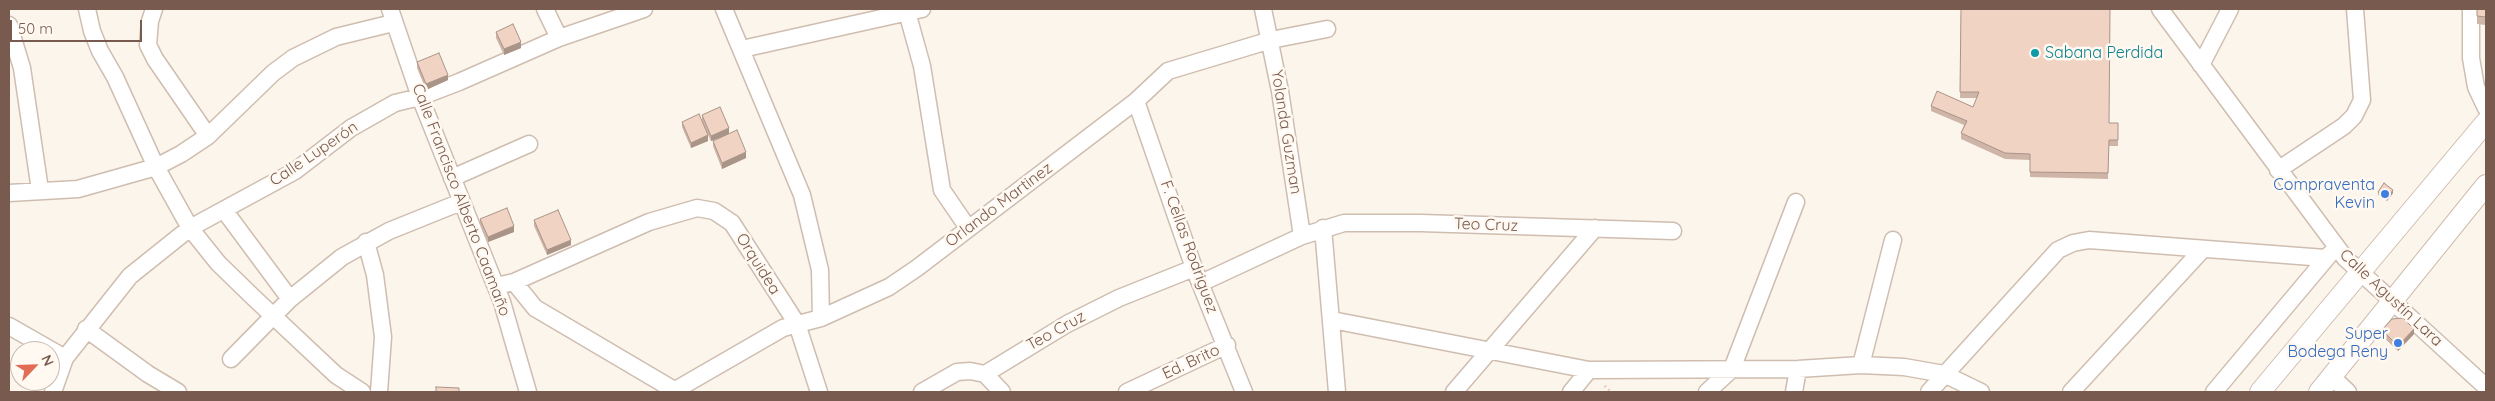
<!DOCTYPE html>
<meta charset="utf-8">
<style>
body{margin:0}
#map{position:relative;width:2495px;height:401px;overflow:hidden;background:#fcf5eb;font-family:Quicksand,sans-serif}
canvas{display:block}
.frame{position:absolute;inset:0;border:10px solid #785b4e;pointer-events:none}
.north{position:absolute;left:10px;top:341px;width:50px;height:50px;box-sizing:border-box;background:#fff9f2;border:1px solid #c9bab0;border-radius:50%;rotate:66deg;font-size:14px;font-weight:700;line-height:20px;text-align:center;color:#785b4e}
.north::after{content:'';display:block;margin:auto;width:18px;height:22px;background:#e26d54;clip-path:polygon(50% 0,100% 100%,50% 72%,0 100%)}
.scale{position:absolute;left:10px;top:20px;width:132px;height:22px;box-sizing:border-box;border:2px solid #785b4e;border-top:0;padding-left:6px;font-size:15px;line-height:18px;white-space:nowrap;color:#785b4e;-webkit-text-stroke:4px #fff9f2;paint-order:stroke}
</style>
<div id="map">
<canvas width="2495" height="401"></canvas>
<div class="frame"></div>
<div class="north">N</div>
<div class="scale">50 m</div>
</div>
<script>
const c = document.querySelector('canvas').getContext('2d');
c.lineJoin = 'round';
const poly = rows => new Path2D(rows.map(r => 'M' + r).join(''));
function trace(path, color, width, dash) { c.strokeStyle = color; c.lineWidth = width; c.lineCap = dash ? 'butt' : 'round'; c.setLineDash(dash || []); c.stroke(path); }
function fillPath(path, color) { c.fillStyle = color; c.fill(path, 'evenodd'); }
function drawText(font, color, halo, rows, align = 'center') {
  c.font = font + ' Quicksand,sans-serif'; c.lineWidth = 5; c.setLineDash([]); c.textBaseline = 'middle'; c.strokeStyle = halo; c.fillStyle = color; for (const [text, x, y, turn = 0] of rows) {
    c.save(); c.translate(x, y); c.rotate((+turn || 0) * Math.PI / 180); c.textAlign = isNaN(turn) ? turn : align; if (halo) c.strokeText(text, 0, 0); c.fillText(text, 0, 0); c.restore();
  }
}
const path = poly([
 [1605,386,1611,392]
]);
const minor = poly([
 [87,9,92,31,100,51,115,77,156,167,190,228,218,263,253,297,336,375,362,392],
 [154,9,150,21,148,45,155,59,208,136],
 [390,9,420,97,502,302,528,392],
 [545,9,559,38],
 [724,9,802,195,820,270,821,318],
 [2160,9,2345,258,2486,387],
 [2471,9,2471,58,2476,87,2486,108],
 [907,12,922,66,942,190,968,228],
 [9,25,22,68,40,190],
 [742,49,922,9],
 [2201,65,2230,9],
 [1136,101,1194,268,1244,392],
 [2278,170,2344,126,2354,116,2362,100,2355,9],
 [452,178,529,144],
 [9,193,78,189,156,167,181,154,208,136,273,73,293,58,336,37,393,23],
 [224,210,290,299],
 [1323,228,1337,392],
 [1302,236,1344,223,1421,223,1673,231],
 [366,242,375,275,383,337,379,392],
 [514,282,535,308,674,390],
 [1201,283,1302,236,1280,91,1263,9],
 [496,286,514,282,649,222,697,208,714,211,732,223,797,324,819,392],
 [1332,320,1589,370,1798,369,1861,365,1904,367,1944,374,1981,392],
 [9,326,65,358],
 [86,329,148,374,178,392],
 [231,359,290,299,342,257,389,231,461,202],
 [1861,365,1893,240],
 [985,374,1002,392],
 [2332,377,2348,392],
 [53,392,65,358,130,276,190,228,295,171,351,128,395,103,420,97,459,82,559,38,644,9],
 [672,392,783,328,821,318,889,287,917,268,1136,101,1168,71,1271,40,1327,29],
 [922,392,957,372,970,371,985,374,1067,324,1119,298,1194,268],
 [1127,392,1227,345],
 [1454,392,1595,228],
 [1571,392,1589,370],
 [1707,392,1732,369,1796,202],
 [1794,392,1798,369],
 [1929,392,2058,250,2073,243,2089,240,2325,258],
 [2071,392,2203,249],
 [2214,392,2330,254]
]);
const tertiary = poly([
 [2260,392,2486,122],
 [2319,392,2486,185]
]);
const wall = poly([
 [1961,9,2109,123,2118,123,2118,146,2109,146,2108,179,2030,177,2030,160,2005,159,1961,139,1961,133,1964,125,1931,111,1931,106,1973,107,1977,98,1960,98],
 [2477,9,2486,9,2486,25,2477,24],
 [496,32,521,48,504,55,496,38],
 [417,62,448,80,426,90,417,68],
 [702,115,729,134,711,141,708,135,708,141,691,148,682,127,682,122,702,121],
 [713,141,746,158,722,169,713,146],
 [2378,192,2393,193,2387,201,2378,195],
 [480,219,514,232,488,242,480,224],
 [534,220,571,245,547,255,534,226],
 [2382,330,2414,334,2398,351,2382,336]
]);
const shadedWall = poly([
 [521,42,521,48,504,55,504,49],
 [448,75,448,80,426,90,426,84],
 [729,128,729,134,711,141,711,136],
 [708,135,708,141,691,148,691,143],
 [746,152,746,158,722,169,722,163],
 [2393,190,2393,193,2387,201,2387,198],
 [514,226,514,232,488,242,488,237],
 [571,240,571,245,547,255,547,250],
 [2414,329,2414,334,2398,351,2398,346]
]);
const building = poly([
 [1961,9,2110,9,2109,123,2118,123,2118,140,2109,140,2108,173,2030,172,2030,154,2005,153,1961,133,1967,121,1931,106,1937,91,1973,107,1979,92,1960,92,1961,9],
 [2477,9,2486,9,2486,17,2477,16,2477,9],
 [513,24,521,42,504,49,496,32,513,24],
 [439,53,448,75,426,84,417,62,439,53],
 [720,107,729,128,711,136,702,115,720,107],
 [699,114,708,135,691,143,682,122,699,114],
 [737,130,746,152,722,163,713,141,737,130],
 [2384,183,2393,190,2387,198,2378,192,2384,183],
 [507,208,514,226,488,237,480,219,507,208],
 [558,210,571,240,547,250,534,220,558,210],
 [2403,318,2414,329,2398,346,2382,330,2392,319,2403,318],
 [436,387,459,388,459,392,436,392,436,387]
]);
const markers = [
 [2035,53,5,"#0f9aa8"],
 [2385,194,5,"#3f7fe0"],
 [2398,343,5,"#3f7fe0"]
];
const cultureNames = [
 ["Sabana Perdida",2045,53]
];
const streetNames = [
 ["Yolanda Guzman",1286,132,81],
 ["Calle Luperón",314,154,-34],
 ["Calle Francisco Alberto Caamaño",461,200,69],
 ["Orlando Martinez",999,205,-37],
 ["Teo Cruz",1486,225,2],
 ["F. Cellas Rodriguez",1189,247,70],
 ["Orquidea",758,264,58],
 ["Calle Agustín Lara",2391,298,43],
 ["Teo Cruz",1056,331,-29],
 ["Ed. Brito",1191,362,-25]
];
const shopNames = [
 ["Compraventa",2375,185],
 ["Kevin",2375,203],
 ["Super",2388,334],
 ["Bodega Reny",2388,352]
];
trace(minor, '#cfbdb0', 19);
trace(tertiary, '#cfbdb0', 22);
trace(path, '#d7b6a5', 3, [1, 4]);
trace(minor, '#fff', 16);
trace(tertiary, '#fff', 20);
fillPath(wall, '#cfb5a8');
fillPath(shadedWall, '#a99488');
fillPath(building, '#f1d3c3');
trace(building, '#a99488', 1);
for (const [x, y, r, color] of markers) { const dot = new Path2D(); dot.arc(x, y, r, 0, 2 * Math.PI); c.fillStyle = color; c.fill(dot); trace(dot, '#fff9f2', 2); }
drawText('16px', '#0d838f', '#fff9f2', cultureNames, 'left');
drawText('16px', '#785b4e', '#fff9f2', streetNames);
drawText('16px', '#366cbe', '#fff9f2', shopNames, 'right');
</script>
